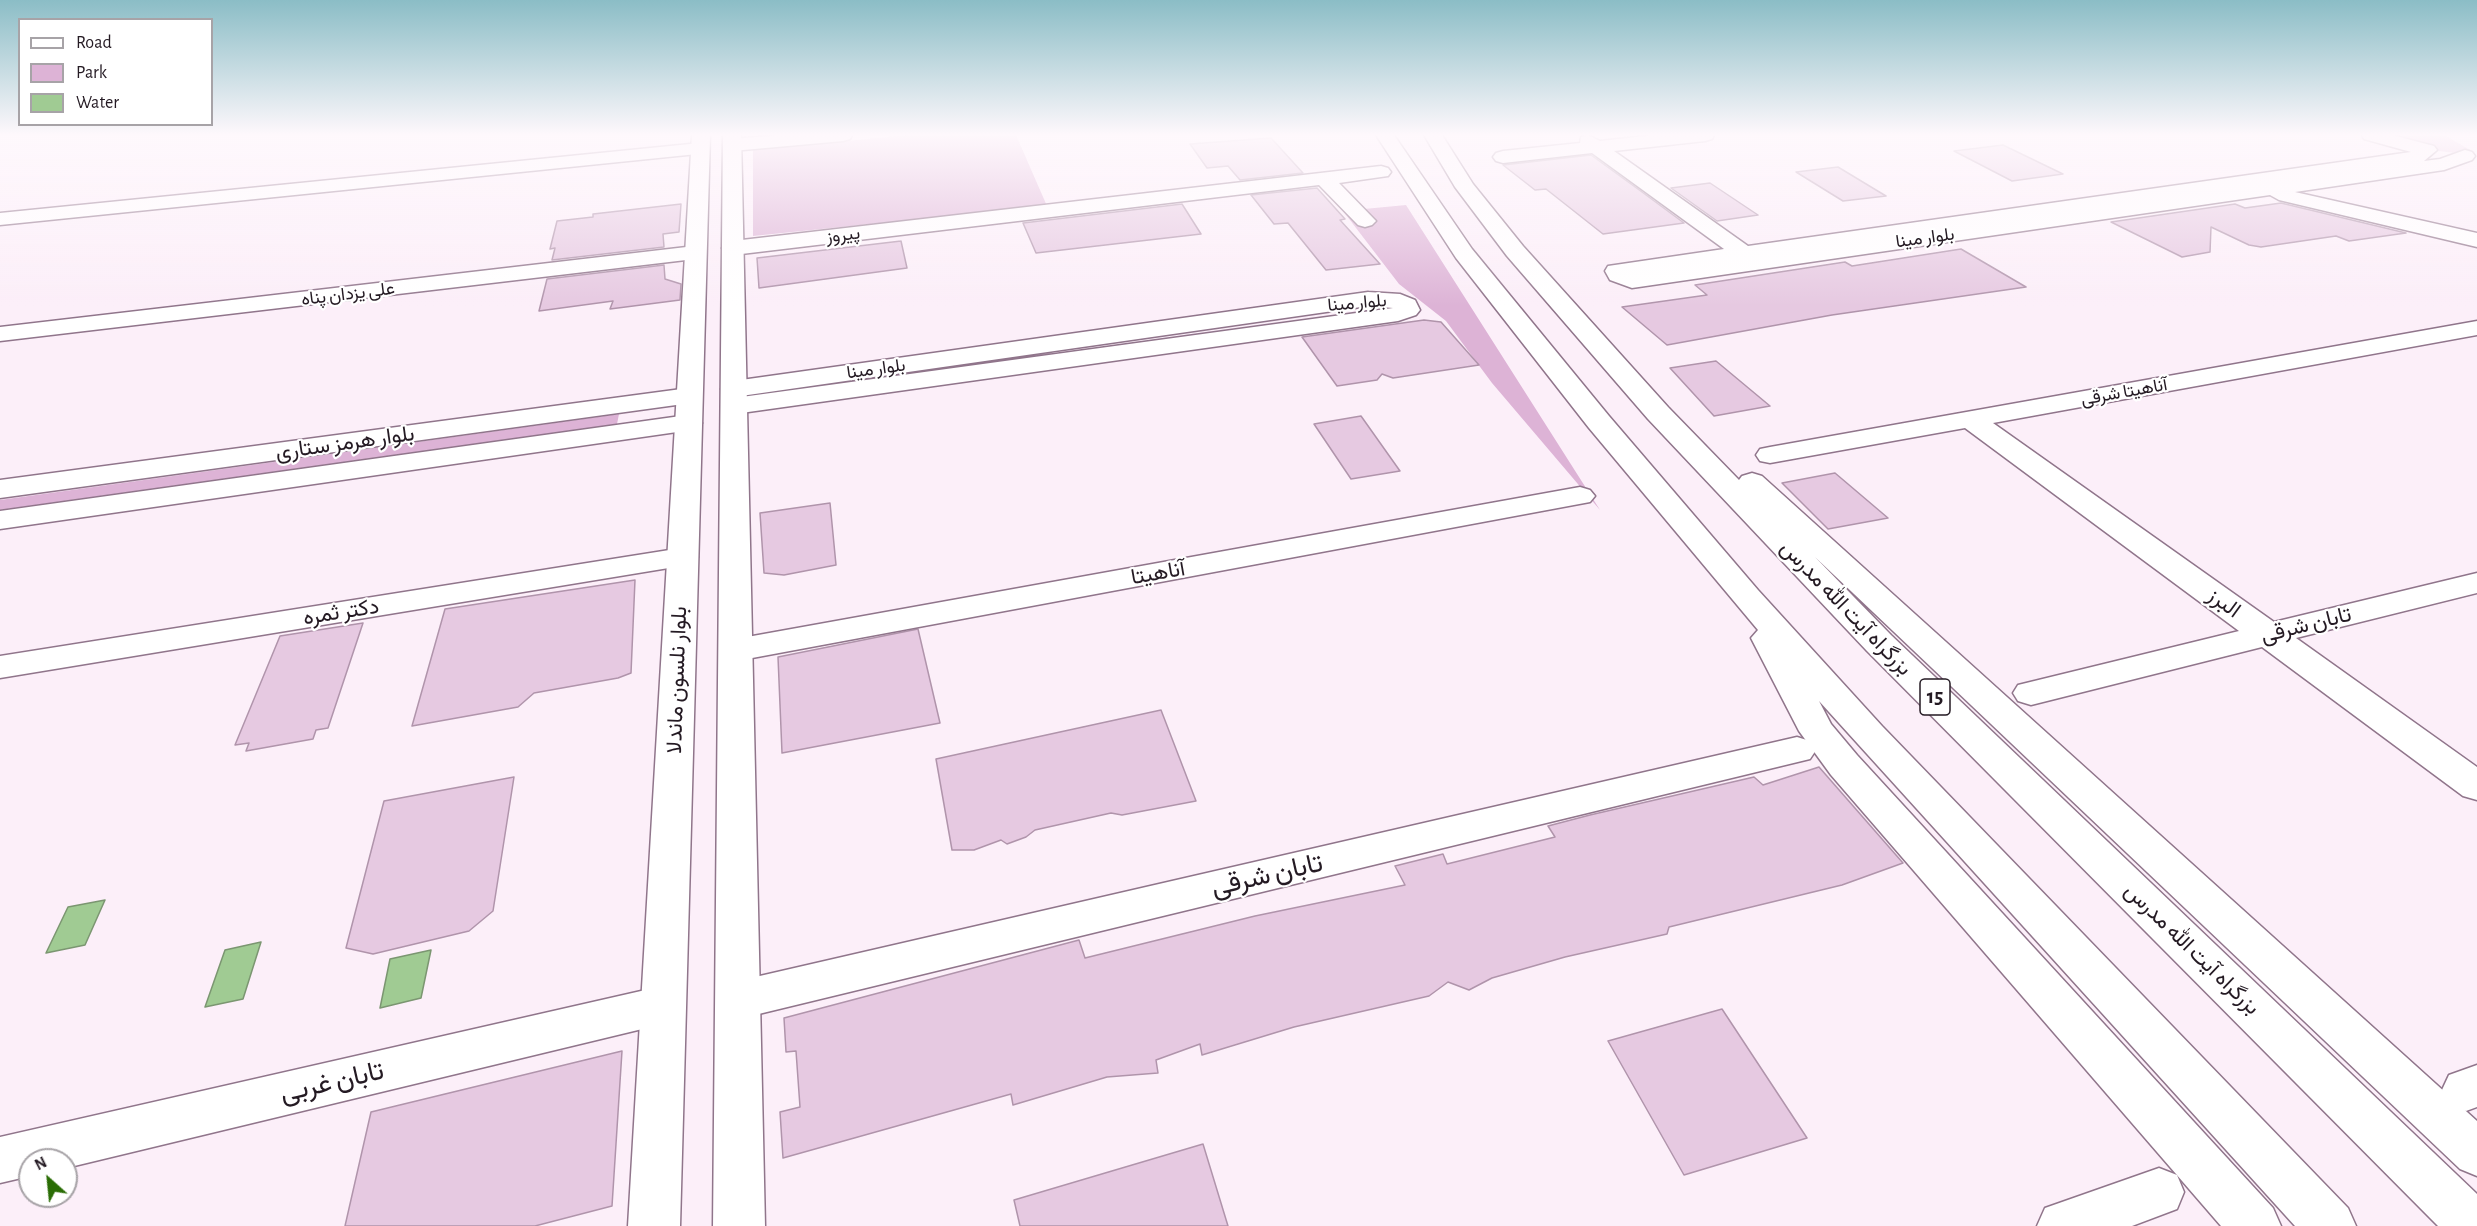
<!DOCTYPE html>
<meta charset="utf-8">
<style>
body{margin:0}
#map{position:relative;width:2477px;height:1226px;overflow:hidden;background:#fceff9;font-family:"Alegreya Sans",sans-serif}
canvas{display:block}
.legend{position:absolute;left:18px;top:18px;width:195px;height:108px;box-sizing:border-box;background:#fff;border:2px solid #a7a3a7;margin:0;padding:8px 10px;list-style:none;font-size:18px;color:#241a23}
.legend li{display:flex;align-items:center;gap:12px;height:30px}
.legend b{width:30px;border:2px solid #a7a3a7}
.north{position:absolute;left:18px;top:1148px;width:60px;height:60px;box-sizing:border-box;background:#fff;border:2px solid #a7a3a7;border-radius:50%;rotate:333deg;font-size:16px;font-weight:700;line-height:24px;text-align:center;color:#241a23}
.north::after{content:'';display:block;margin:auto;width:21px;height:27px;background:#2a6d05;clip-path:polygon(50% 0,100% 100%,50% 72%,0 100%)}
</style>
<div id="map">
<canvas width="2477" height="1226"></canvas>
<ul class="legend">
<li><b style="height:8px;background:#fff"></b>Road</li>
<li><b style="height:16px;background:#ddb3d6"></b>Park</li>
<li><b style="height:16px;background:#a0cb93"></b>Water</li>
</ul>
<div class="north">N</div>
</div>
<script>
const c = document.querySelector('canvas').getContext('2d');
c.lineJoin = 'round';
function fillPath(path, color) { c.fillStyle = color; c.fill(path, 'evenodd'); }
const poly = rows => new Path2D(rows.map(r => 'M' + r).join(''));
function trace(path, color, width, dash) { c.strokeStyle = color; c.lineWidth = width; c.lineCap = dash ? 'butt' : 'round'; c.setLineDash(dash || []); c.stroke(path); }
function drawText(font, color, halo, rows, align = 'center') {
  c.font = font + ' "Alegreya Sans",Vazirmatn,sans-serif'; c.lineWidth = 4.5; c.setLineDash([]); c.textBaseline = 'middle'; c.strokeStyle = halo; c.fillStyle = color; for (const [text, x, y, turn = 0] of rows) {
    c.save(); c.translate(x, y); c.rotate((+turn || 0) * Math.PI / 180); c.textAlign = isNaN(turn) ? turn : align; if (halo) c.strokeText(text, 0, 0); c.fillText(text, 0, 0); c.restore();
  }
}
const green = poly([
 [909,135,1016,135,1047,206,753,236,753,150],
 [2377,135,2444,135,2472,151,2465,154,2439,151],
 [1406,205,1600,510,1492,383,1446,321,1399,284,1343,211],
 [619,414,617,424,0,510,0,500]
]);
const water = poly([
 [105,900,85,945,46,953,68,907,105,900],
 [261,942,243,999,205,1007,225,950,261,942],
 [431,950,421,998,380,1008,390,959,431,950]
]);
const building = poly([
 [1271,138,1303,173,1240,180,1228,166,1207,168,1190,144,1271,138],
 [2003,145,2063,174,2012,181,1954,151,2003,145],
 [1591,155,1642,192,1684,223,1603,234,1546,189,1535,190,1503,165,1591,155],
 [1838,167,1886,196,1843,201,1796,172,1838,167],
 [1710,183,1758,215,1717,221,1671,188,1710,183],
 [1317,188,1345,219,1340,220,1380,264,1326,270,1288,223,1274,224,1251,195,1317,188],
 [2281,203,2406,233,2349,241,2336,236,2261,247,2249,245,2211,227,2210,252,2182,257,2111,222,2235,204,2245,208,2281,203],
 [681,204,679,232,663,234,664,247,552,260,555,248,550,249,557,221,593,217,593,214,681,204],
 [1182,204,1201,234,1036,253,1023,223,1182,204],
 [901,241,907,268,759,288,757,258,901,241],
 [1961,249,2026,287,1832,315,1667,345,1622,307,1707,295,1695,285,1845,262,1852,266,1961,249],
 [664,265,665,279,681,284,680,300,610,309,613,301,539,311,547,279,664,265],
 [1424,320,1441,322,1479,365,1393,378,1382,374,1377,380,1337,386,1302,337,1424,320],
 [1716,361,1770,406,1714,416,1670,368,1716,361],
 [1361,416,1400,471,1351,479,1314,424,1361,416],
 [1835,473,1888,518,1828,529,1782,483,1835,473],
 [830,503,836,565,784,575,764,573,760,513,830,503],
 [635,580,631,673,618,678,534,693,518,707,412,726,445,609,635,580],
 [363,623,328,728,316,730,313,739,246,751,249,743,235,745,280,636,363,623],
 [918,629,940,723,782,753,778,657,918,629],
 [1161,710,1196,801,1122,815,1111,813,1035,830,1026,837,1007,844,1001,840,974,850,952,850,936,759,1161,710],
 [1819,767,1903,863,1842,885,1669,927,1667,934,1565,957,1492,978,1469,990,1448,982,1429,996,1294,1027,1202,1055,1200,1044,1156,1060,1158,1073,1107,1077,1013,1105,1011,1094,783,1158,780,1112,800,1107,796,1051,786,1052,784,1018,1079,940,1085,958,1255,916,1405,885,1395,866,1443,854,1447,864,1555,837,1548,826,1590,815,1754,777,1763,785,1819,767],
 [514,777,493,911,469,931,373,954,346,948,384,801,514,777],
 [1722,1009,1807,1138,1684,1175,1608,1041,1722,1009],
 [622,1051,612,1206,535,1226,345,1226,371,1112,622,1051],
 [1203,1144,1228,1226,1020,1226,1014,1200,1203,1144]
]);
const minor = poly([
 [782,135,852,135,850,139,843,141,732,151,725,149,723,145,725,141,732,139,782,135],
 [1588,135,1600,141,1655,135,1714,135,1712,139,1705,141,1614,151,1748,246,2411,152,2364,139,2362,135,2392,135,2434,146,2437,150,2424,161,2440,159,2465,150,2472,152,2475,156,2472,160,2444,170,2295,192,2477,233,2477,247,2279,200,2270,195,1632,288,1610,280,1605,271,1608,266,1724,249,1592,153,1503,163,1496,161,1493,157,1496,153,1503,151,1580,143,1581,137,1588,135],
 [700,143,707,145,709,149,707,153,0,225,0,213,700,143],
 [1381,166,1388,168,1391,172,1388,176,1339,183,1376,221,1372,225,1365,227,1358,225,1319,185,733,255,725,253,722,248,725,243,733,241,1381,166],
 [695,246,703,248,706,253,703,258,0,341,0,327,695,246],
 [1368,292,1400,294,1415,300,1420,310,1416,315,1398,321,734,414,725,412,721,406,725,400,734,398,1393,308,1368,306,734,397,725,395,721,389,725,383,734,381,1368,292],
 [2477,321,2477,335,1993,423,2274,622,2477,573,2477,593,2296,638,2477,767,2477,800,2463,796,2262,647,2031,705,2018,701,2013,693,2018,685,2239,631,1965,428,1770,463,1760,461,1756,455,1760,449,1770,447,2477,321],
 [689,388,698,390,702,396,698,402,0,498,0,480,689,388],
 [688,415,698,417,702,423,698,429,0,529,0,511,688,415],
 [1580,487,1590,490,1595,496,1590,502,736,661,724,658,719,650,724,642,736,639,1580,487],
 [682,548,693,550,698,557,693,564,0,678,0,656,682,548],
 [1797,737,1810,741,1816,750,1810,759,738,1019,722,1013,716,1000,722,987,738,981,1797,737],
 [663,986,679,991,685,1005,679,1019,663,1024,66,1168,66,1160,30,1160,30,1176,0,1183,0,1137,663,986],
 [2477,1065,2477,1107,2466,1111,2449,1105,2442,1090,2449,1075,2477,1065],
 [2159,1168,2177,1175,2184,1192,2177,1209,2132,1226,2037,1226,2045,1208,2159,1168]
]);
const major = poly([
 [692,135,710,135,680,1226,628,1226,692,135],
 [723,135,741,135,765,1226,713,1226,723,135]
]);
const highway = poly([
 [1376,135,1394,135,1472,249,1609,416,1758,590,1882,726,2348,1208,2356,1226,2295,1226,1819,701,1831,724,1857,755,2273,1208,2281,1226,2221,1226,1831,775,1799,731,1751,638,1758,630,1589,428,1456,258,1376,135],
 [1424,135,1442,135,1473,184,1523,246,1668,407,1739,480,1742,476,1752,473,1762,476,2477,1121,2477,1176,2460,1169,1815,557,1891,635,2477,1194,2477,1226,2438,1226,1867,651,1648,419,1507,256,1455,187,1424,135]
]);
const farStreetnames = [
 ["پیروز",843,235,-7],
 ["بلوار مینا",1925,238,-8],
 ["علی یزدان پناه",348,294,-7],
 ["بلوار مینا",1357,303,-5],
 ["بلوار مینا",876,369,-8],
 ["آناهیتا شرقی",2124,392,-10]
];
const shields = [
 [1935,697,30]
];
const shieldNames = [
 ["15",1935,697]
];
const streetNames = [
 ["بلوار هرمز ستاری",345,443,-8],
 ["آناهیتا",1158,573,-10],
 ["البرز",2224,603,36],
 ["بزرگراه آیت الله مدرس",1846,608,46],
 ["دکتر ثمره",341,612,-9],
 ["تابان شرقی",2306,625,-14],
 ["بلوار نلسون ماندلا",677,680,-88],
 ["بزرگراه آیت الله مدرس",2192,949,44]
];
const nearStreetnames = [
 ["تابان شرقی",1267,875,-13],
 ["تابان غربی",332,1082,-13]
];
fillPath(green, '#ddb3d6');
fillPath(water, '#a0cb93');
trace(water, '#7b9671', 1.5);
fillPath(building, '#e6c9e1');
trace(building, '#b094ab', 1.5);
trace(minor, '#90758b', 3);
trace(major, '#90758b', 3);
trace(highway, '#90758b', 3);
fillPath(minor, '#fff');
fillPath(major, '#fff');
fillPath(highway, '#fff');
const sky = c.createLinearGradient(0, 0, 0, 306);
sky.addColorStop(0, '#8bbdc6');
sky.addColorStop(0.44, '#fef8fc');
sky.addColorStop(1, '#fef8fc00');
c.fillStyle = sky;
c.fillRect(0, 0, 2477, 306);
drawText('18px', '#241a23', '#fff', farStreetnames);
for (const [x, y, w] of shields) { const box = new Path2D(); box.roundRect(x - w / 2, y - 18, w, 36, 4.5); c.fillStyle = '#fff'; c.fill(box); trace(box, '#241a23', 1.5); }
drawText('bold 21px', '#241a23', null, shieldNames);
drawText('22px', '#241a23', '#fff', streetNames);
drawText('27px', '#241a23', '#fff', nearStreetnames);
</script>
